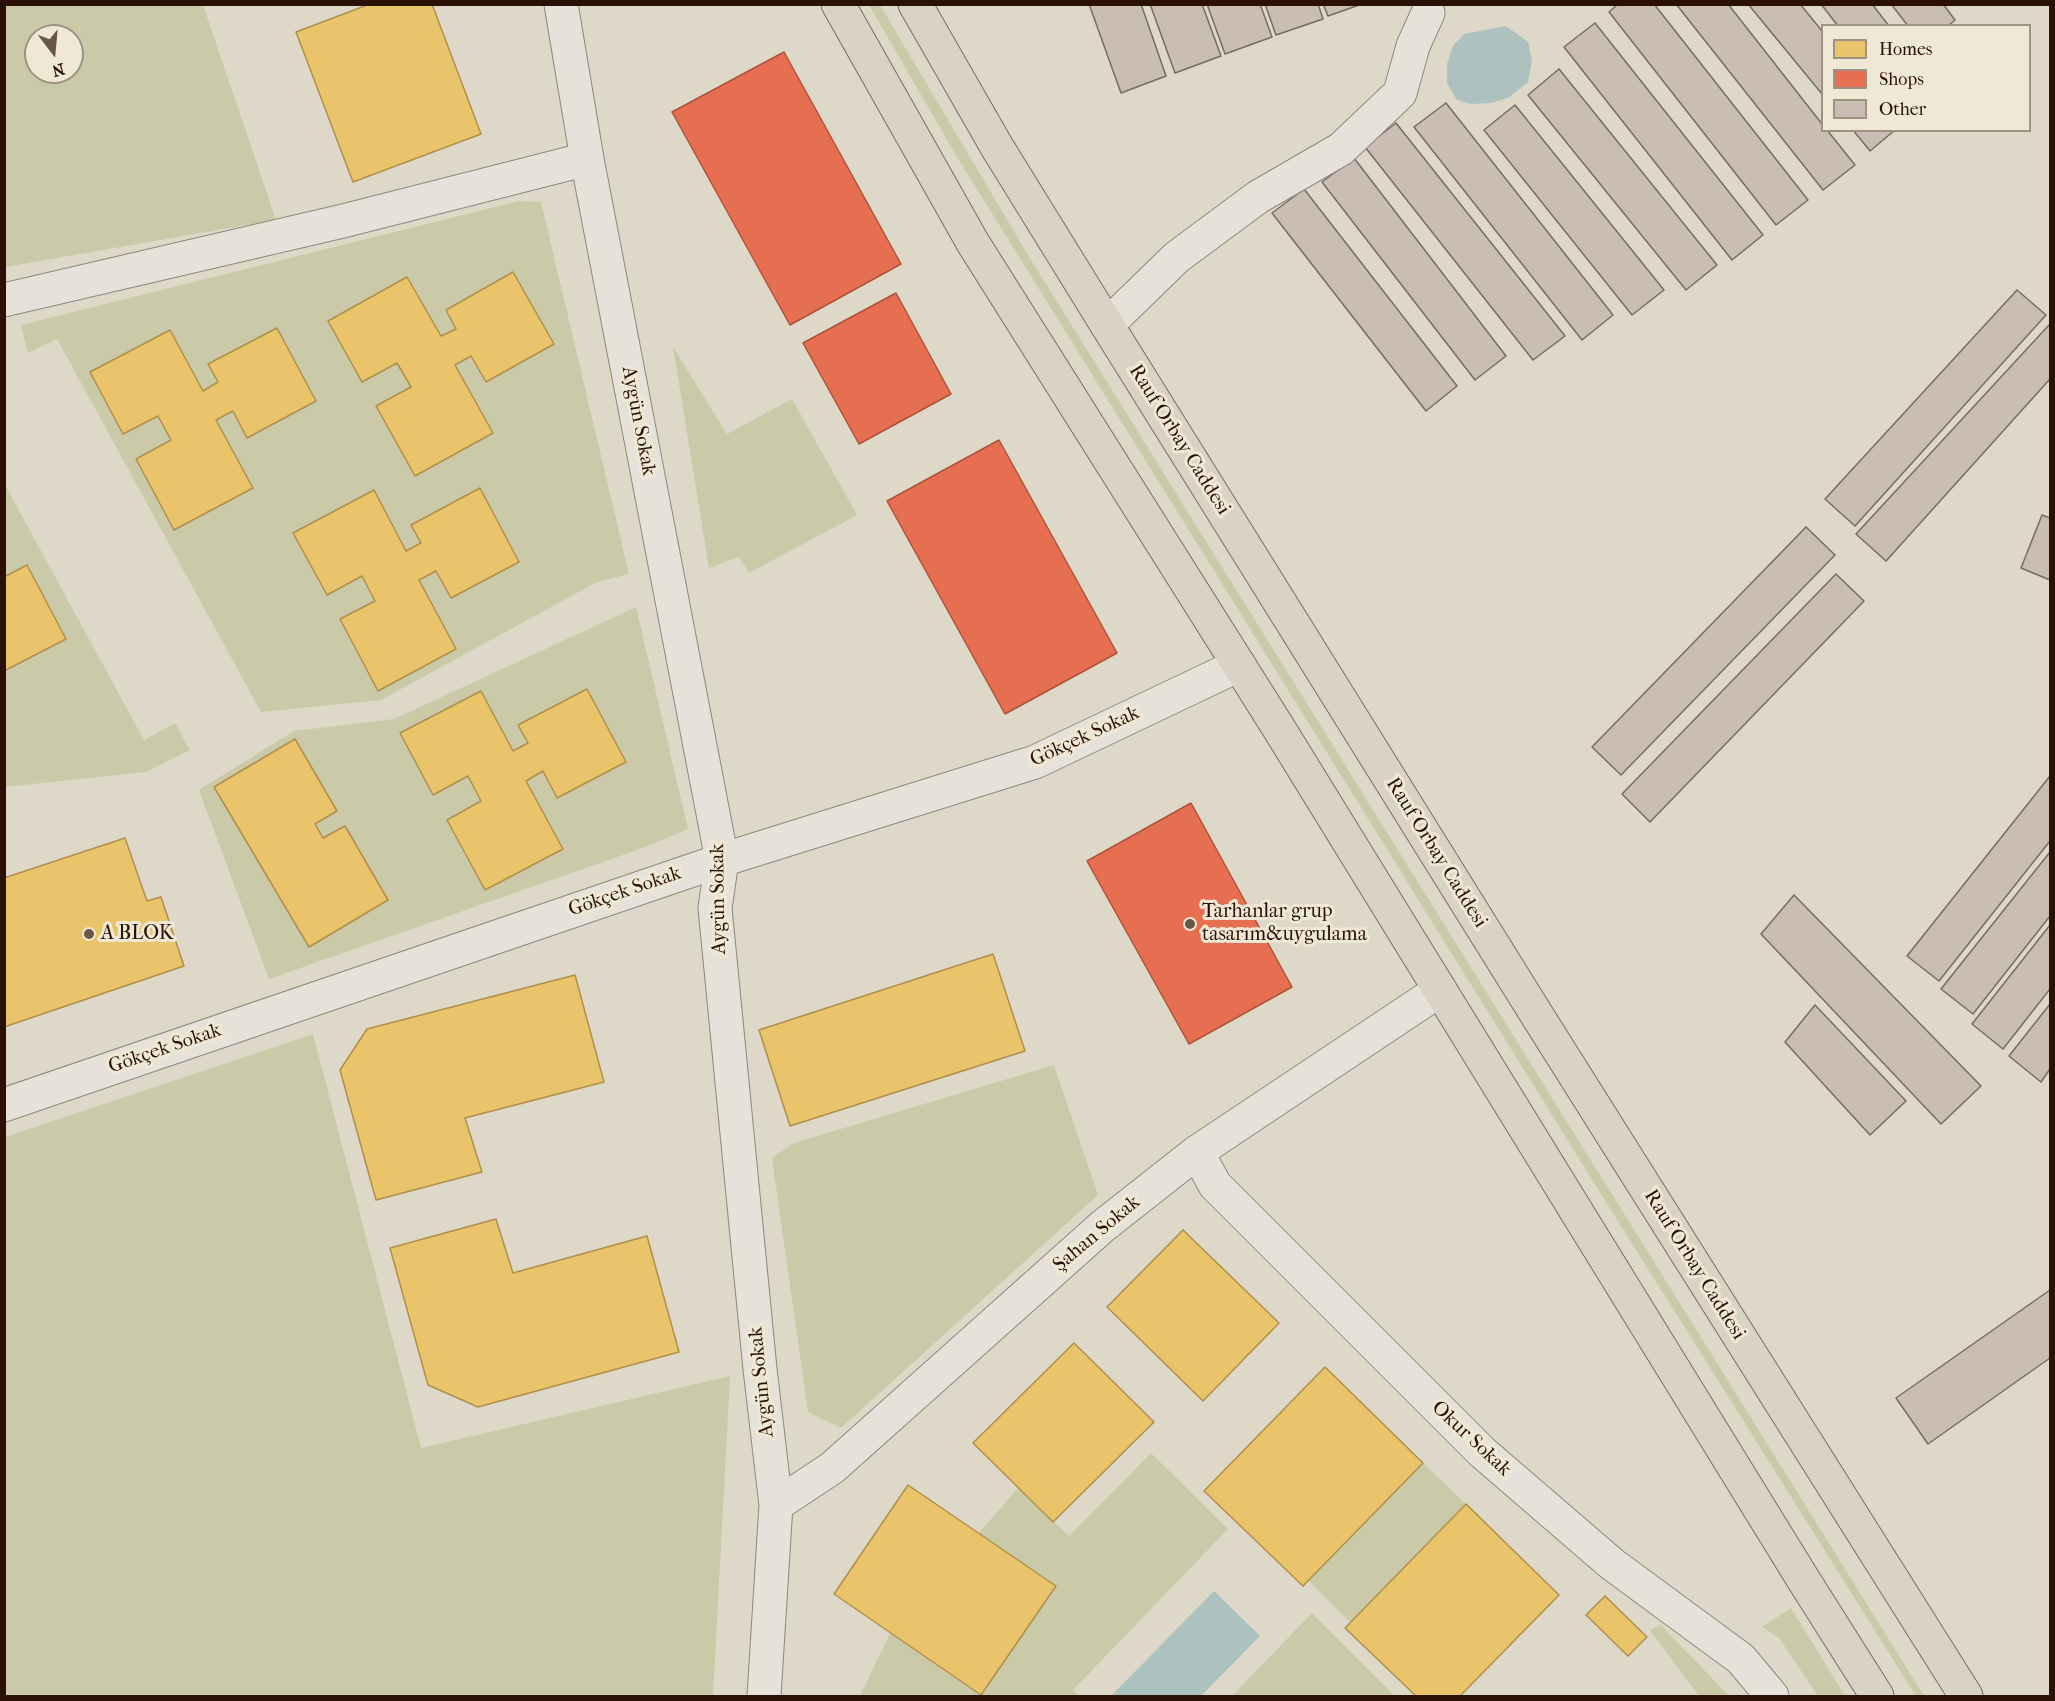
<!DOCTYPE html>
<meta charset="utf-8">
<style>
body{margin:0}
#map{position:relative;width:2055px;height:1701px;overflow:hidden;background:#ddd8c8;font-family:"IM FELL French Canon",serif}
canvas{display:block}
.frame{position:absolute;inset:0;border:6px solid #2a1005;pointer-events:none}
.legend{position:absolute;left:1821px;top:24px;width:210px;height:108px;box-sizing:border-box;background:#efe8d5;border:2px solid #a09282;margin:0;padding:8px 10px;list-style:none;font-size:18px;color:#2a1005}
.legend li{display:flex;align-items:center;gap:12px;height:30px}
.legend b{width:30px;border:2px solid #a09282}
.north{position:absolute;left:24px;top:24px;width:60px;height:60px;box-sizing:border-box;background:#efe8d5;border:2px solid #a09282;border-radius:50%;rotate:164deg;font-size:16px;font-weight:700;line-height:24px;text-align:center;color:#2a1005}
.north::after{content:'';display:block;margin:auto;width:21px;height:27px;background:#695649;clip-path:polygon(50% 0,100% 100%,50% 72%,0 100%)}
</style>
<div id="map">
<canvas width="2055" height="1701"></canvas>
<div class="frame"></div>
<ul class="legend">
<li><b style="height:16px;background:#e9c46a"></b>Homes</li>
<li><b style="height:16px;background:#e76f51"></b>Shops</li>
<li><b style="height:16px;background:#cabdb3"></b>Other</li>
</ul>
<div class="north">N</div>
</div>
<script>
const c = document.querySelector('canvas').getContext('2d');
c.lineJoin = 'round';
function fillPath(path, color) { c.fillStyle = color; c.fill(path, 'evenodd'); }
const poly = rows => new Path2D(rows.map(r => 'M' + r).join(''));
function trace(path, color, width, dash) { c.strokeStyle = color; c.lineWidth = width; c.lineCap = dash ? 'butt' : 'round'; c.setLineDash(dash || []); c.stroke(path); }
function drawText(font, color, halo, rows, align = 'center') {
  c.font = font + ' "IM FELL French Canon",serif'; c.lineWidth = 6; c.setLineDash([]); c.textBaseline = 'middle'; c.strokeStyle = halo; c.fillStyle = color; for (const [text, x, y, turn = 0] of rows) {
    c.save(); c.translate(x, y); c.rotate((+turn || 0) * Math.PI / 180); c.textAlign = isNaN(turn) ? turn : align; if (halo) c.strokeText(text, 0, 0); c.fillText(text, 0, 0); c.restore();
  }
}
const green = poly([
 [4,5,203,5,276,220,5,267],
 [36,36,72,36,72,72,36,72],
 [869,5,880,5,1028,255,1924,1696,1916,1696,1606,1202,957,157],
 [519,201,541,202,629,574,597,582,381,700,261,712,57,339,28,353,21,325],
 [673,347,727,434,792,399,857,515,749,573,739,557,709,568],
 [4,483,144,740,175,723,190,750,146,772,5,787],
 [636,607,688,829,640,849,269,979,199,790,294,731,394,719],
 [313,1034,421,1448,730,1376,713,1696,5,1696,5,1137],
 [1054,1065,1098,1195,841,1428,808,1412,772,1158,794,1143],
 [1151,1453,1228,1529,1073,1690,1079,1696,860,1696,890,1633,981,1695,1056,1586,978,1534,1018,1488,1069,1536],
 [1423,1463,1466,1504,1351,1623,1308,1580],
 [1791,1608,1845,1696,1818,1696,1779,1638,1762,1627],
 [1312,1613,1395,1696,1232,1696],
 [1661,1625,1729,1696,1699,1696,1650,1630]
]);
const water = poly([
 [1506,26,1528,42,1532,60,1528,82,1508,98,1491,103,1471,104,1457,100,1447,83,1447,64,1453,46,1464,34],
 [1214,1591,1260,1636,1201,1696,1111,1696]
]);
const homes = poly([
 [370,4,432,4,481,134,353,182,296,32,370,4],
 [513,272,554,344,486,382,471,356,455,365,493,433,415,476,376,406,411,387,397,363,362,382,328,321,407,277,441,336,456,329,446,310,513,272],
 [277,328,316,401,247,438,233,411,216,420,253,488,174,530,136,459,171,440,158,416,123,434,90,372,170,330,203,391,218,382,208,364,277,328],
 [480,488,519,562,451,598,436,571,419,580,456,649,378,691,340,619,375,601,362,576,327,595,293,533,374,490,406,551,421,543,411,525,480,488],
 [27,565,66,639,4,671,4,577,27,565],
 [587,689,626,762,557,798,543,771,526,781,563,849,485,890,447,820,481,801,468,776,433,795,400,733,481,691,513,751,528,743,518,725,587,689],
 [295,739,337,811,315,824,323,838,345,826,388,900,309,947,214,787,295,739],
 [125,838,147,901,161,897,184,966,4,1027,4,878,125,838],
 [993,954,1025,1051,790,1126,759,1030,993,954],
 [575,975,604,1082,465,1118,482,1172,376,1200,340,1070,367,1029,575,975],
 [496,1219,513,1273,647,1236,679,1352,478,1407,428,1385,390,1248,496,1219],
 [1183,1230,1279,1323,1203,1401,1107,1307,1183,1230],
 [1074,1343,1154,1422,1053,1522,973,1443,1074,1343],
 [1325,1367,1423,1463,1303,1586,1204,1491,1325,1367],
 [908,1485,1056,1586,981,1695,834,1594,908,1485],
 [1466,1504,1559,1595,1460,1696,1416,1696,1345,1628,1466,1504],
 [1605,1596,1647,1637,1628,1656,1586,1615,1605,1596]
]);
const shops = poly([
 [784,52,901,264,790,325,672,112,784,52],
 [896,293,951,394,859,444,803,343,896,293],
 [999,440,1117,653,1005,714,887,501,999,440],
 [1191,803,1292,987,1189,1044,1087,861,1191,803]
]);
const building = poly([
 [1089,4,1141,4,1166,76,1121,93,1089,4],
 [1150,4,1202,4,1221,56,1175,73,1150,4],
 [1207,4,1260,4,1272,37,1225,54,1207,4],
 [1265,4,1318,4,1323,19,1276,35,1265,4],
 [1323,4,1362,4,1328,16,1323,4],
 [1618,4,1654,4,1808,200,1776,225,1609,12,1618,4],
 [1676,4,1728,4,1822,124,1822,130,1827,130,1855,165,1823,190,1676,4],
 [1748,4,1800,4,1822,31,1822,94,1748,4],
 [1821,4,1872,4,1889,26,1838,26,1821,4],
 [1891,4,1943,4,1955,20,1948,26,1908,26,1891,4],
 [1595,23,1763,235,1732,260,1564,47,1595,23],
 [1559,69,1717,265,1686,290,1528,95,1559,69],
 [1446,103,1613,315,1582,340,1414,127,1446,103],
 [1515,105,1664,290,1632,315,1484,130,1515,105],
 [1396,123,1565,336,1533,360,1365,147,1396,123],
 [1853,130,1895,130,1870,151,1853,130],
 [1354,158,1506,356,1475,380,1322,182,1354,158],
 [1304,189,1457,386,1426,411,1272,213,1304,189],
 [2017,290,2046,315,1855,526,1825,499,2017,290],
 [2049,325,2050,327,2050,379,1886,561,1856,534,2049,325],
 [2042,515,2050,518,2050,580,2021,568,2042,515],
 [1806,527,1835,555,1621,775,1592,747,1806,527],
 [1836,574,1864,601,1650,822,1622,794,1836,574],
 [2050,776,2050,841,1939,981,1907,956,2050,776],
 [2050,852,2050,916,1973,1014,1941,989,2050,852],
 [1794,895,1981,1086,1941,1124,1761,934,1794,895],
 [2050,925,2050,989,2003,1049,1972,1024,2050,925],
 [2050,1004,2050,1069,2041,1082,2009,1056,2050,1004],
 [1815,1005,1906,1101,1870,1135,1785,1042,1815,1005],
 [2050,1290,2050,1358,1928,1444,1896,1398,2050,1290]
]);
const minor = poly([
 [561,4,587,159,722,860,715,908,760,1369,776,1505,764,1696],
 [4,300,343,221,587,159],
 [1107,325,1177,257,1258,197,1341,149,1400,93,1413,46,1428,13],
 [4,1105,722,860,1035,762,1239,665],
 [1197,1152,1215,1185,1482,1452,1612,1564,1741,1659,1772,1696],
 [776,1505,832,1468,1103,1226,1197,1152,1440,990]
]);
const primary = poly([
 [838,4,973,243,1278,727,1803,1579,1877,1696],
 [915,4,997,147,1107,325,1540,1020,1966,1696]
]);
const markers = [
 [1190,924,6,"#695649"],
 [89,934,6,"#695649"]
];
const streetNames = [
 ["Aygün Sokak",638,421,79],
 ["Rauf Orbay Caddesi",1179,440,58],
 ["Gökçek Sokak",1085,737,-25],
 ["Rauf Orbay Caddesi",1436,853,58],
 ["Gökçek Sokak",625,892,-19],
 ["Aygün Sokak",719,899,-91],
 ["Gökçek Sokak",165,1049,-19],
 ["Şahan Sokak",1097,1234,-40],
 ["Rauf Orbay Caddesi",1694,1265,58],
 ["Aygün Sokak",762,1382,-96],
 ["Okur Sokak",1471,1439,43]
];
const poiNames = [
 ["Tarhanlar grup",1202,912],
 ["tasarım&uygulama",1202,935],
 ["A BLOK",101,934]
];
fillPath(green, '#cbcaa8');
fillPath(water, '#adc2bf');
fillPath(homes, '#e9c46a');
trace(homes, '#b08e4c', 1.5);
fillPath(shops, '#e76f51');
trace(shops, '#ae523a', 1.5);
fillPath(building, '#cabdb3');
trace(building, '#746d63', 1.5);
trace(minor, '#8e877d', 35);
trace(primary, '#746d63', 35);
trace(minor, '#e6e2da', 33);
trace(primary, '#d9d2c5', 33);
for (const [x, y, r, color] of markers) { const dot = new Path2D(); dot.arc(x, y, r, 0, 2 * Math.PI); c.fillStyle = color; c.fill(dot); trace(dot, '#efe8d5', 2); }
drawText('20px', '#2a1005', '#efe8d5', streetNames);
drawText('20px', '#2a1005', '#efe8d5', poiNames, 'left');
</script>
